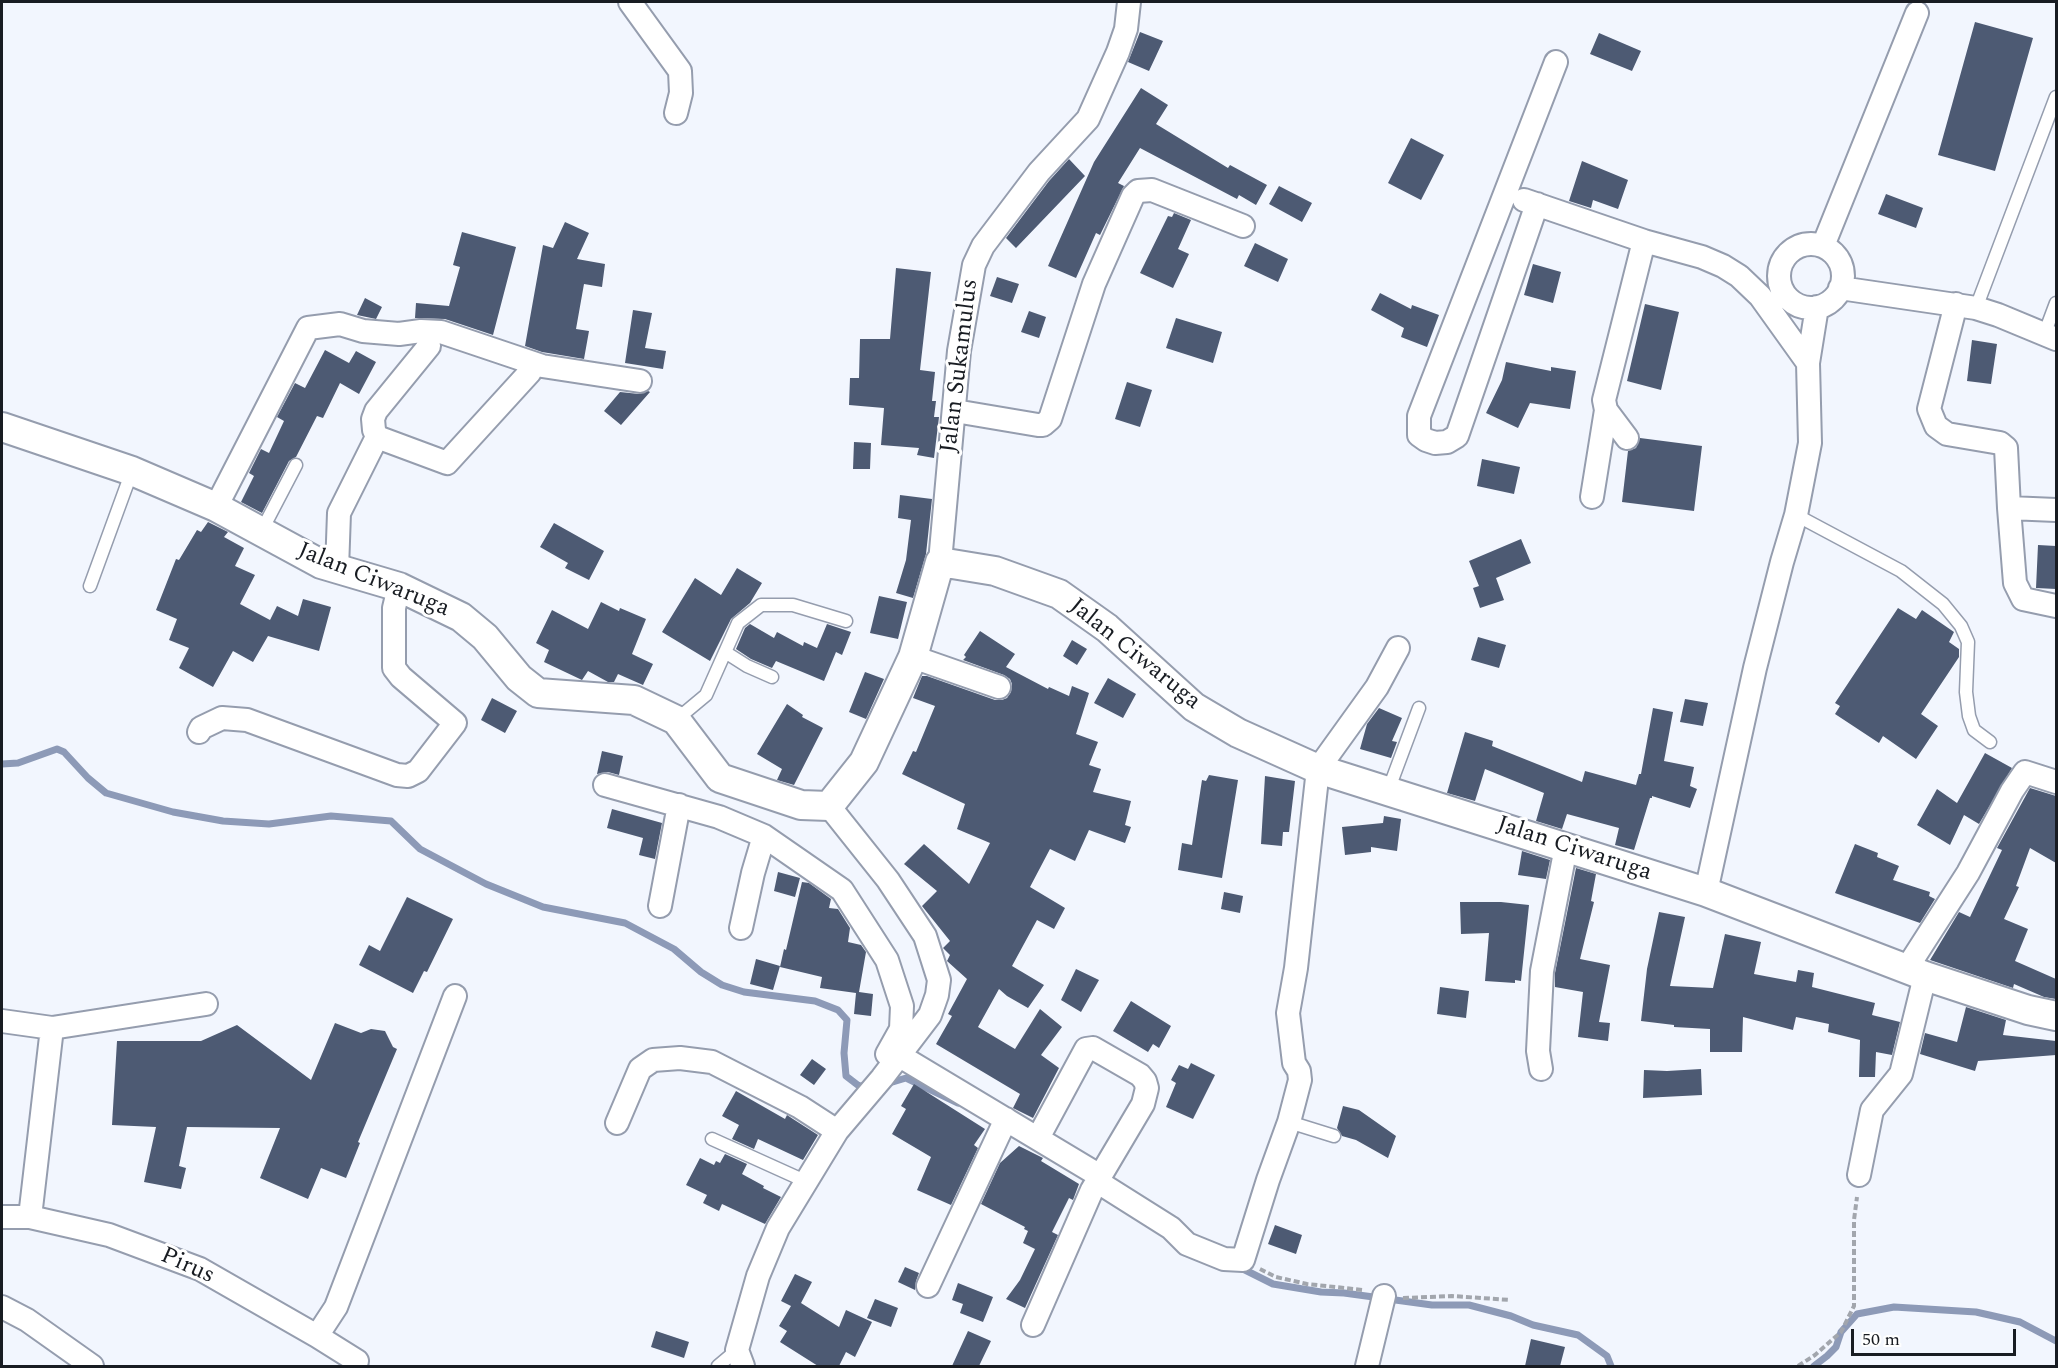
<!DOCTYPE html>
<style>
body{margin:0}
#map{position:relative;width:2058px;height:1368px;overflow:hidden;background:#f2f6fe;font-family:Spectral,serif}
canvas{display:block}
.frame{position:absolute;inset:0;border:3px solid #181c22;pointer-events:none}
.scale{position:absolute;left:1851px;top:1329px;width:165px;height:27px;box-sizing:border-box;border:3px solid #181c22;border-top:0;padding-left:8px;font-size:18px;line-height:21px;white-space:nowrap;color:#181c22;-webkit-text-stroke:4px #fff;paint-order:stroke}
</style>
<div id="map">
<canvas width="2058" height="1368"></canvas>
<div class="frame"></div>
<div class="scale">50 m</div>
</div>
<script>
const c = document.querySelector('canvas').getContext('2d');
c.lineJoin = 'round';
const poly = rows => new Path2D(rows.map(r => 'M' + r).join(''));
function trace(path, color, width, dash) { c.strokeStyle = color; c.lineWidth = width; c.lineCap = dash ? 'butt' : 'round'; c.setLineDash(dash || []); c.stroke(path); }
function fillPath(path, color) { c.fillStyle = color; c.fill(path, 'evenodd'); }
function drawText(font, color, halo, rows, align = 'center') {
  c.font = font + ' Spectral,serif'; c.lineWidth = 6; c.setLineDash([]); c.textBaseline = 'middle'; c.strokeStyle = halo; c.fillStyle = color; for (const [text, x, y, turn = 0] of rows) {
    c.save(); c.translate(x, y); c.rotate((+turn || 0) * Math.PI / 180); c.textAlign = isNaN(turn) ? turn : align; if (halo) c.strokeText(text, 0, 0); c.fillText(text, 0, 0); c.restore();
  }
}
const stream = poly([
 [2,764,18,763,57,749,64,752,88,778,106,793,173,812,223,821,269,824,331,816,391,821,420,849,486,884,543,907,625,923,674,949,701,972,722,985,744,992,815,1001,838,1010,847,1020,844,1053,846,1076,859,1086,869,1085],
 [886,1084,906,1078,958,1103],
 [1239,1267,1273,1284,1321,1292,1344,1293,1432,1305,1469,1305,1511,1316,1533,1325,1578,1335,1607,1356,1611,1366],
 [1814,1366,1827,1356,1836,1347,1841,1332,1857,1314,1894,1307,1976,1312,2020,1322,2056,1341]
]);
const building = poly([
 [1975,22,2033,38,1995,171,1938,155],
 [1140,32,1163,41,1149,71,1128,62],
 [1599,33,1641,51,1632,71,1590,54],
 [1141,88,1168,105,1156,124,1228,168,1230,165,1267,185,1256,205,1239,195,1237,199,1140,148,1118,183,1124,186,1100,235,1096,233,1076,278,1048,266,1094,162],
 [1411,138,1444,155,1421,200,1388,183],
 [1069,159,1085,176,1016,248,1006,238,1049,181],
 [1582,161,1628,180,1618,209,1593,200,1591,208,1569,201],
 [1279,186,1312,203,1302,222,1269,204],
 [1886,194,1923,208,1916,228,1878,214],
 [1174,213,1191,220,1178,249,1189,254,1173,288,1140,273,1168,216,1172,217],
 [565,222,589,233,577,259,605,264,602,287,584,284,576,329,589,331,584,359,542,352,525,346,543,245,553,248],
 [462,232,516,247,493,335,445,319,415,318,416,303,449,306,460,267,453,265],
 [1255,243,1288,259,1278,282,1244,266],
 [1533,264,1561,272,1553,303,1524,295],
 [896,268,931,272,920,370,935,372,932,401,936,401,934,417,939,417,934,458,917,455,919,448,881,445,884,408,849,405,850,378,859,378,860,339,890,339],
 [997,277,1019,284,1012,303,990,296],
 [1380,293,1411,309,1412,305,1439,315,1427,347,1401,337,1404,328,1371,310],
 [365,298,382,307,376,319,357,315],
 [1645,304,1679,312,1661,390,1627,381],
 [633,310,652,313,645,348,666,351,663,369,625,363],
 [1029,311,1046,317,1039,338,1021,332],
 [1176,318,1222,332,1213,363,1166,348],
 [1972,340,1997,344,1991,384,1967,381],
 [325,350,349,363,356,351,376,362,359,394,340,383,323,418,317,416,296,457,289,461,262,513,241,502,254,476,249,473,261,449,269,453,284,421,277,417,295,383,305,388],
 [1506,362,1551,371,1551,367,1576,371,1570,409,1530,403,1518,428,1486,413,1502,380],
 [1127,382,1152,390,1140,427,1115,419],
 [648,391,650,392,621,425,604,411,620,392,639,394],
 [1640,438,1702,446,1694,511,1622,502,1628,451,1636,448],
 [854,442,871,443,870,469,853,469],
 [1482,459,1520,467,1514,494,1477,486],
 [900,495,932,499,926,554,913,598,896,593,906,560,911,520,898,518],
 [208,522,228,532,224,537,244,548,235,566,255,575,240,604,270,620,277,606,298,616,303,599,331,607,319,651,268,636,253,662,233,651,213,687,179,668,189,648,169,640,177,619,156,610,176,559,179,560,197,530,201,532],
 [554,523,604,551,589,580,565,568,568,563,540,547],
 [1521,539,1531,563,1496,578,1504,600,1480,608,1473,588,1479,586,1469,561],
 [2038,545,2056,546,2056,589,2036,588],
 [737,568,762,583,750,603,731,619,710,661,662,632,695,578,721,595],
 [879,596,907,602,898,639,870,633],
 [601,602,619,611,620,608,646,619,632,654,653,664,643,685,618,674,614,682,608,682,588,671,582,680,544,662,549,650,536,643,552,610,588,629],
 [1898,608,1916,619,1922,610,1954,632,1949,642,1959,649,1959,657,1921,714,1938,726,1916,759,1883,736,1879,743,1835,714,1840,706,1835,703],
 [750,624,774,638,777,632,803,646,804,642,817,648,827,624,851,632,842,655,836,652,824,681,776,661,772,668,751,659,736,649,745,628],
 [980,631,1015,654,1006,667,1048,689,1049,687,1069,696,1072,686,1089,693,1076,734,1098,742,1089,765,1101,769,1093,792,1131,801,1125,825,1131,827,1125,843,1089,830,1075,861,1050,849,1030,887,1065,908,1054,929,1037,920,1012,966,1044,985,1028,1008,1007,996,999,989,978,1027,1015,1049,1040,1009,1062,1027,1041,1055,1059,1068,1033,1118,1013,1108,1020,1094,936,1044,952,1016,948,1014,967,979,947,961,950,955,943,948,950,941,922,906,937,891,904,864,924,844,969,884,990,843,957,829,965,804,902,774,913,751,916,752,935,706,913,698,922,676,927,676,995,700,1002,700,1007,698,1011,692,1012,684,1010,679,1004,675,963,660,966,657,964,655],
 [1478,637,1506,645,1499,668,1471,660],
 [1072,640,1087,649,1077,665,1063,656],
 [865,672,884,679,866,719,849,712],
 [1108,678,1136,694,1123,718,1094,703],
 [492,698,517,711,505,733,481,720],
 [1685,699,1708,703,1703,726,1680,722],
 [787,704,803,715,802,717,823,728,794,785,777,780,782,769,757,754],
 [1379,708,1402,718,1392,741,1397,742,1391,758,1360,749,1367,724],
 [1653,708,1673,712,1664,761,1694,767,1690,786,1697,789,1690,808,1652,796,1652,798,1650,798,1634,850,1615,845,1619,828,1567,814,1562,829,1536,821,1544,793,1485,769,1475,801,1447,793,1465,732,1493,741,1492,746,1582,782,1585,771,1636,785,1639,774,1641,774],
 [602,751,623,756,619,775,608,772,597,774],
 [1985,753,2012,768,1979,824,1964,815,1950,845,1917,825,1937,789,1957,803],
 [1209,775,1238,780,1222,878,1178,870,1182,843,1192,845,1202,780,1206,781],
 [1265,776,1295,781,1289,832,1283,832,1282,846,1261,844],
 [2030,788,2056,796,2056,863,2030,848,2016,886,2019,887,2004,919,2028,929,2015,961,2056,979,2056,999,2044,997,2014,984,2013,988,1930,960,1959,912,1970,917,2002,850,1997,848],
 [612,809,662,823,655,859,639,855,643,838,607,828],
 [1384,816,1401,819,1397,851,1371,847,1371,852,1345,855,1342,827,1383,823],
 [1855,844,1878,853,1877,857,1899,866,1893,880,1930,892,1929,896,1935,899,1920,923,1835,893],
 [1522,851,1550,860,1546,879,1518,875],
 [1576,868,1596,874,1591,901,1594,902,1580,959,1610,965,1599,1022,1610,1023,1608,1041,1578,1037,1583,992,1555,987,1555,973],
 [778,872,800,878,795,897,774,891],
 [802,882,809,883,831,899,829,908,838,909,850,928,848,942,861,945,866,952,859,992,873,994,871,1016,854,1014,856,993,820,988,822,977,780,967,784,949,786,950],
 [1224,892,1243,896,1240,913,1221,909],
 [407,897,453,919,427,972,424,971,413,993,359,965,369,945,380,951],
 [1460,902,1501,902,1529,905,1521,981,1515,980,1515,983,1485,981,1489,933,1461,934],
 [1659,912,1685,917,1670,986,1713,988,1725,934,1761,942,1754,974,1796,982,1798,970,1814,973,1812,987,1875,1003,1872,1015,1900,1022,1892,1055,1876,1052,1875,1077,1859,1077,1860,1040,1828,1032,1829,1024,1796,1017,1793,1030,1743,1017,1742,1052,1710,1052,1710,1029,1674,1027,1674,1025,1641,1021,1647,969],
 [756,959,780,966,773,990,750,984],
 [1076,969,1099,980,1081,1012,1061,1000],
 [1440,987,1469,991,1466,1018,1437,1014],
 [1131,1001,1171,1026,1159,1048,1153,1044,1148,1052,1113,1031],
 [1966,1007,2006,1020,2003,1035,2056,1041,2056,1055,1978,1061,1975,1071,1920,1054,1925,1033,1957,1042],
 [335,1023,361,1033,371,1029,385,1031,393,1047,397,1049,358,1142,360,1143,346,1178,321,1168,308,1199,260,1178,280,1128,187,1127,179,1166,186,1168,181,1189,144,1182,156,1127,112,1125,117,1041,201,1041,237,1025,311,1080],
 [812,1059,826,1069,814,1085,800,1075],
 [1191,1063,1215,1075,1193,1119,1166,1107,1176,1083,1171,1080,1179,1065,1188,1069],
 [1701,1069,1702,1095,1643,1098,1644,1070,1667,1071],
 [914,1084,985,1129,974,1145,978,1148,951,1205,917,1190,931,1157,892,1134,906,1109,901,1106],
 [736,1091,785,1119,787,1115,793,1119,818,1135,803,1160,758,1139,754,1149,732,1139,739,1125,722,1116],
 [1343,1106,1359,1110,1396,1136,1388,1158,1356,1140,1342,1136,1337,1128],
 [1019,1146,1043,1158,1041,1161,1079,1184,1073,1200,1069,1198,1052,1232,1058,1235,1025,1308,1006,1299,1020,1280,1035,1249,1023,1243,1028,1231,1024,1229,1025,1227,981,1204,1000,1163],
 [725,1154,747,1164,742,1174,764,1186,763,1188,781,1197,765,1224,722,1204,719,1211,703,1203,707,1195,686,1185,700,1158,714,1165,716,1161,720,1163],
 [1275,1225,1302,1235,1296,1254,1268,1244],
 [905,1267,919,1273,916,1281,915,1290,898,1282],
 [795,1274,812,1282,801,1303,839,1327,846,1310,872,1322,855,1357,846,1352,839,1366,818,1366,780,1342,787,1331,779,1326,791,1306,781,1301],
 [958,1283,993,1297,983,1322,960,1313,963,1304,952,1300],
 [875,1299,898,1308,891,1327,867,1318],
 [656,1331,689,1342,684,1358,651,1347],
 [968,1331,991,1341,979,1366,952,1366],
 [1531,1339,1565,1347,1560,1366,1525,1366]
]);
const path = poly([
 [1260,1269,1276,1277,1307,1284,1363,1290],
 [1403,1298,1452,1296,1510,1300],
 [1798,1366,1815,1355,1841,1332,1854,1306,1854,1220,1857,1197]
]);
const service = poly([
 [1976,308,2056,97],
 [2044,335,2056,303],
 [1796,515,1901,571,1943,604,1961,626,1968,642,1966,692,1969,716,1974,730,1990,742],
 [261,532,296,465],
 [90,586,132,471],
 [725,652,747,666,772,677],
 [676,720,706,695,738,623,761,605,793,605,846,621],
 [1388,791,1419,708],
 [1289,1122,1334,1136],
 [712,1139,805,1181],
 [718,1366,737,1350]
]);
const minor = poly([
 [630,2,680,71,681,93,676,113],
 [1524,200,1644,241,1702,257,1723,266,1739,276,1760,296,1808,363],
 [1537,204,1457,436,1447,442,1435,443,1426,440,1419,435,1419,416,1556,62],
 '1779 276a32 32 0 1 1 64 0a32 32 0 1 1-64 0Z',
 [1823,246,1917,13],
 [1840,288,1976,308,1998,315,2056,339],
 [1956,304,1929,409,1936,426,1947,434,2000,443,2006,448,2009,508],
 [955,411,1038,425,1043,425,1050,419,1094,284,1133,196,1138,191,1152,190,1243,226],
 [377,437,374,430,373,419,376,411,429,346],
 [1627,438,1606,410,1604,400,1644,241],
 [1592,497,1606,410],
 [216,507,308,328,340,324,363,331,399,334,421,331,441,332,542,366,640,381],
 [2056,510,2009,508,2015,583,2023,599,2056,606],
 [940,562,959,351,974,265,983,246,1039,172,1088,119,1118,52,1126,29,1129,2],
 [337,569,339,513,377,437,447,463,530,372],
 [913,657,999,687],
 [199,732,201,728,222,718,247,720,397,775,408,776,418,771,455,723,401,677,394,668,394,608,399,587],
 [605,785,719,817,764,836,842,890,887,960,902,1006,901,1029,887,1054],
 [1706,892,1755,668,1782,562,1796,515,1810,443,1808,363,1817,307],
 [660,906,679,805],
 [741,928,753,873,764,836],
 [1907,968,1968,873,2012,791,2025,772,2056,782],
 [2,1021,52,1028,206,1004],
 [900,1056,1100,1176],
 [1541,1069,1538,1051,1542,971,1566,847],
 [617,1123,640,1069,653,1060,680,1058,712,1062,800,1107,837,1131],
 [1859,1175,1872,1110,1901,1074,1925,976],
 [1098,1182,1171,1228,1187,1244,1224,1259,1243,1260,1268,1180,1289,1122,1300,1080,1299,1071,1294,1063,1288,1013,1296,968,1318,769,1377,687,1398,648],
 [2,1217,30,1217,109,1235,200,1269,317,1336,357,1361],
 [30,1217,52,1028],
 [928,1286,1006,1119],
 [2,1307,27,1320,92,1366],
 [1033,1325,1092,1190,1143,1104,1147,1088,1145,1081,1140,1075,1093,1048,1086,1049,1038,1138],
 [317,1336,336,1307,455,996],
 [743,1366,737,1350,758,1276,778,1228,837,1131,882,1078,930,1015,937,995,939,980,925,936,888,880,829,806],
 [1367,1366,1384,1296]
]);
const tertiary = poly([
 [2,427,132,471,216,507,321,564,399,587,461,617,485,637,519,678,538,693,634,700,676,720,720,778,801,805,829,806,864,762,913,657,940,562,995,571,1059,594,1107,628,1194,707,1238,733,1318,769,1706,892,1925,976,2028,1010,2056,1016]
]);
const streetNames = [
 ["Jalan Sukamulus",961,366,-83],
 ["Jalan Ciwaruga",373,581,22],
 ["Jalan Ciwaruga",1134,655,39],
 ["Jalan Ciwaruga",1574,850,18],
 ["Pirus",187,1267,24]
];
trace(stream, '#8d9ab7', 7);
fillPath(building, '#4d5a73');
trace(service, '#959dae', 15);
trace(minor, '#959dae', 26);
trace(tertiary, '#959dae', 32);
trace(path, '#a2a6ad', 4, [6, 3]);
trace(service, '#fff', 12);
trace(minor, '#fff', 22);
trace(tertiary, '#fff', 28);
drawText('24px', '#181c22', '#fff', streetNames);
</script>
